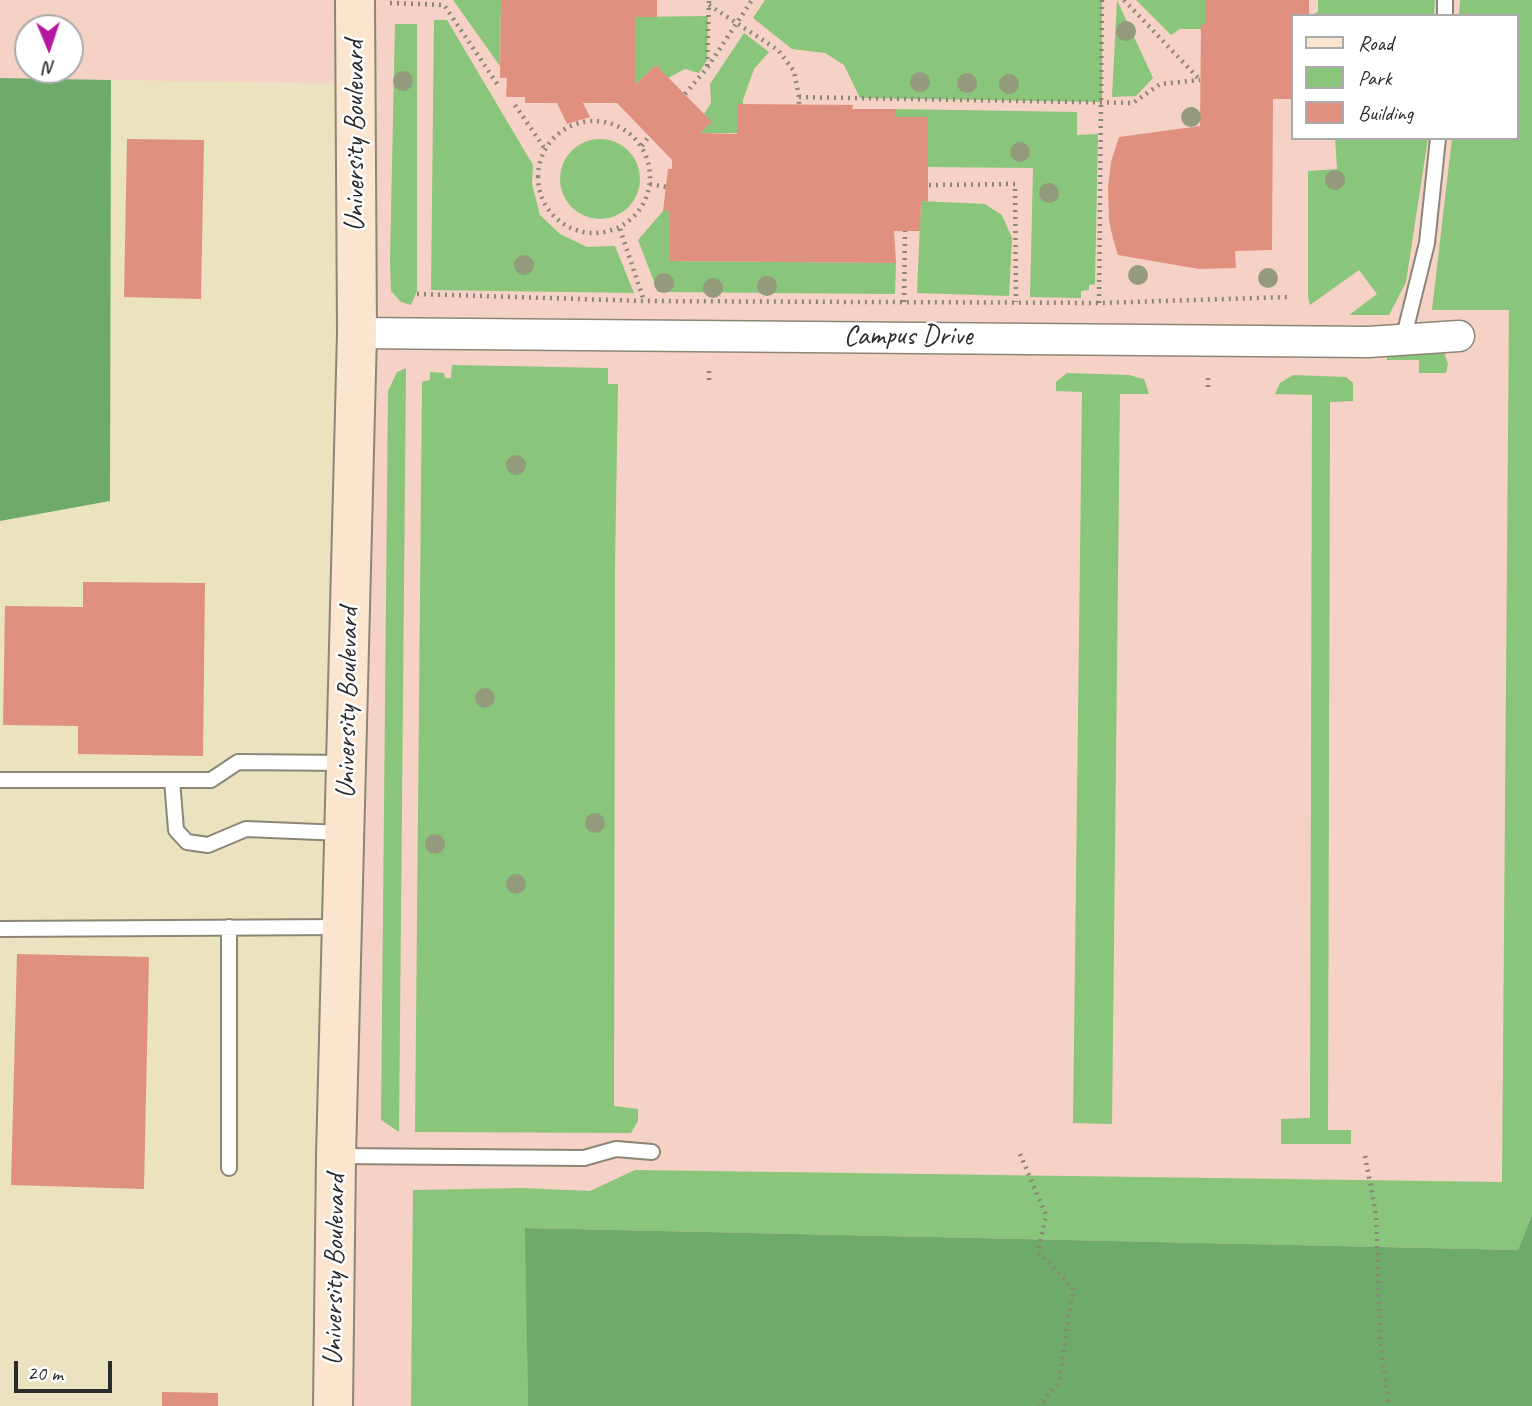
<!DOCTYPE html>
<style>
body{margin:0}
#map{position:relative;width:1532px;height:1406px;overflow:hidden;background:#ebe2c0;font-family:Caveat,sans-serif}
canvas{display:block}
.legend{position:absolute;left:1291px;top:14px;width:228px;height:126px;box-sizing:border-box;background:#fff;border:2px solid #aaa;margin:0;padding:9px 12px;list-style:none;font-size:21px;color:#2b2b2b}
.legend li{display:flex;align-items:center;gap:14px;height:35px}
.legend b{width:35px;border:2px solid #aaa}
.north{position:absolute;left:14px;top:14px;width:70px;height:70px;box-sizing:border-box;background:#fff;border:2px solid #aaa;border-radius:50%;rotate:178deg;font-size:19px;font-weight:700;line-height:28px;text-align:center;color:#2b2b2b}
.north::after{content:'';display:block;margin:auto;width:24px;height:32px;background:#b5179e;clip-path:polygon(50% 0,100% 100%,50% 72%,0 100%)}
.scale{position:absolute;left:14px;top:1361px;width:98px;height:32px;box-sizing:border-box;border:4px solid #2b2b2b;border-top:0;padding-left:9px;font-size:21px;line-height:24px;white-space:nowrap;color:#2b2b2b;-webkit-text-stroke:5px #fff;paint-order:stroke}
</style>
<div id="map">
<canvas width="1532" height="1406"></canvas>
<ul class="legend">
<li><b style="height:9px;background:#fbe5cf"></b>Road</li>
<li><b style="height:19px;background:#89c57a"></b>Park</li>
<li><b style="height:19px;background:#e0907e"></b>Building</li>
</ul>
<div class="north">N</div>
<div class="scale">20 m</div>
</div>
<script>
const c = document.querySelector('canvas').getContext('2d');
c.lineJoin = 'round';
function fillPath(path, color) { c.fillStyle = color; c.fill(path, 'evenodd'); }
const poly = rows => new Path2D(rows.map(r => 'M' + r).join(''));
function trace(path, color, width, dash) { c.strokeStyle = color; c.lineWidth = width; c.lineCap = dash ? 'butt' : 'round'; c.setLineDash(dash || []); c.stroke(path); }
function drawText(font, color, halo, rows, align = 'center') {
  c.font = font + ' Caveat,sans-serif'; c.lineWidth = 5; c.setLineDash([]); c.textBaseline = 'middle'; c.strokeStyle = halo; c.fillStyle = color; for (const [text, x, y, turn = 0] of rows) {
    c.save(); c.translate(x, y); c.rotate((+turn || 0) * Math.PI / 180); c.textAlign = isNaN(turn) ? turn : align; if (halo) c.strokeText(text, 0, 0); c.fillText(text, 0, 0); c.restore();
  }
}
const built = poly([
 [0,0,1532,0,1532,1406,333,1406,354,84,0,78],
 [1292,16,1516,16,1516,138,1292,138],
 [28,28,70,28,70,70,28,70]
]);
const green = poly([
 [453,0,501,0,500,66],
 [765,0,1102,0,1102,102,860,98,844,65,825,53,792,49,753,18],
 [1117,0,1153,78,1136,96,1112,97],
 [1136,0,1205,0,1205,24,1201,29,1180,29,1171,35],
 [1318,0,1435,0,1434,16,1315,16,1315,13,1318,12],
 [1460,0,1532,0,1532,1215,1518,1250,526,1228,528,1406,411,1406,413,1190,522,1188,590,1191,635,1170,1502,1182,1509,310,1432,310,1452,138,1516,138,1516,16,1459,16],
 [708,16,707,60,699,73,685,69,668,78,656,65,635,85,635,17],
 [434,20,447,20,533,165,532,184,540,215,560,234,587,247,615,246,634,293,431,290],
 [395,24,417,24,417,291,411,305,401,302,391,291,390,261],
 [744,33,769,52,754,69,743,100,743,133,700,133,711,122,704,114,711,103,710,84],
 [896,109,1077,112,1077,135,1098,134,1095,284,1089,285,1089,290,1081,291,1081,298,1030,297,1033,168,928,167,928,118,896,117],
 [1335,138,1428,138,1406,282,1389,315,1349,315,1377,294,1359,270,1310,305,1308,297,1308,171,1337,169],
 '560 179a40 40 0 1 1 80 0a40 40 0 1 1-80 0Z',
 [921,201,985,204,1002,215,1012,238,1009,296,917,293],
 [663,211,670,211,670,261,896,263,895,294,658,292,638,240],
 [1387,347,1443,349,1448,364,1446,373,1419,373,1419,360,1387,360],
 [452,365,608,368,608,384,618,384,615,568,614,1106,638,1109,638,1121,631,1133,415,1132,422,382,430,380,430,372,444,373,445,378,451,378],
 [406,368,399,1132,381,1120,388,391,397,372],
 [1067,373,1129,375,1144,379,1149,394,1120,394,1112,1124,1073,1123,1082,392,1056,391,1056,382],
 [1293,375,1346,377,1353,383,1353,401,1330,402,1328,1130,1351,1130,1351,1144,1281,1144,1281,1119,1310,1118,1312,395,1275,394,1280,383]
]);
const forest = poly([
 [0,78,111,80,110,501,0,521],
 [1532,1215,1532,1406,528,1406,525,1228,1518,1250]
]);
const building = poly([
 [501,0,657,0,657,17,635,17,635,85,656,65,712,122,700,133,737,134,737,104,853,105,852,109,896,109,896,117,928,117,928,201,921,201,920,231,894,231,896,263,670,261,670,211,663,211,668,169,672,169,672,160,617,103,583,103,590,117,567,124,557,103,525,103,525,97,506,97,507,78,500,78],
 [1205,0,1309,0,1309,16,1292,16,1292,99,1273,99,1272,250,1235,251,1236,268,1199,269,1118,255,1113,239,1109,220,1108,188,1111,162,1119,137,1200,126,1201,24,1205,24],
 [127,139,204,140,201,299,124,297],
 [83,582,205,583,203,756,78,754,78,726,3,725,5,606,83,607],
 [17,954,149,957,144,1189,11,1185],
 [162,1392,218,1393,218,1406,162,1406]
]);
const path = poly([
 [1124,0,1199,79],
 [390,3,444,5,498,85],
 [709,5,778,50,794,71,799,97,799,105],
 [707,66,709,0],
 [685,94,707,68,752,0],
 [799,97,1133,103,1160,84,1200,80],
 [515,105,545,149],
 '538 177a56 56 0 1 1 112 0a56 56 0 1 1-112 0Z',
 [642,146,649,136],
 [650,184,666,187],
 [929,185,1015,184,1016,302],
 [620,229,644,301],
 [417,294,644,301,1099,303,1290,297],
 [904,302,905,231],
 [1099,303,1102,0],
 [709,371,709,385],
 [1208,378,1208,392],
 [1020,1154,1046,1215,1038,1252,1073,1288,1059,1382,1039,1406],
 [1365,1156,1376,1214,1380,1341,1389,1406]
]);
const lane = poly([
 [1445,16,1445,0],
 [1403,340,1427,243,1438,138],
 [0,780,211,780,238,762,345,763],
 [172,780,176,830,187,842,208,845,246,829,343,833],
 [0,929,341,927],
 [336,1156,584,1158,616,1149,652,1152],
 [229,1168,229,927]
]);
const street = poly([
 [357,333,1368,342,1459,336]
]);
const secondary = poly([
 [333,1406,336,1156,357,333,355,0]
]);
const trees = [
 [1126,31],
 [403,81],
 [920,82],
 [967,83],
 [1009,84],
 [1191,117],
 [1020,152],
 [1335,180],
 [1049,193],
 [524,265],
 [1138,275],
 [1268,278],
 [664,283],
 [767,286],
 [713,288],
 [516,465],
 [485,698],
 [595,823],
 [435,844],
 [516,884]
];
const streetNames = [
 ["University Boulevard",356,136,-90],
 ["Campus Drive",908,337],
 ["University Boulevard",348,703,-89],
 ["University Boulevard",335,1270,-89]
];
fillPath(built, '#f6d1c5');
fillPath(green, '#89c57a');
fillPath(forest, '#6eaa6a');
fillPath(building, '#e0907e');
trace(lane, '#8b8676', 18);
trace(street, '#8b8676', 33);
trace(secondary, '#8b8676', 42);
trace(path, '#8b8676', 4.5, [2, 5]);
trace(lane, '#fff', 14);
trace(street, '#fff', 30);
trace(secondary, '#fbe5cf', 38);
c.fillStyle = '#949b7d';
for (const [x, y] of trees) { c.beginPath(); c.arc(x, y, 10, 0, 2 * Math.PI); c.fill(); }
drawText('28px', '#2b2b2b', '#fff', streetNames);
</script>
